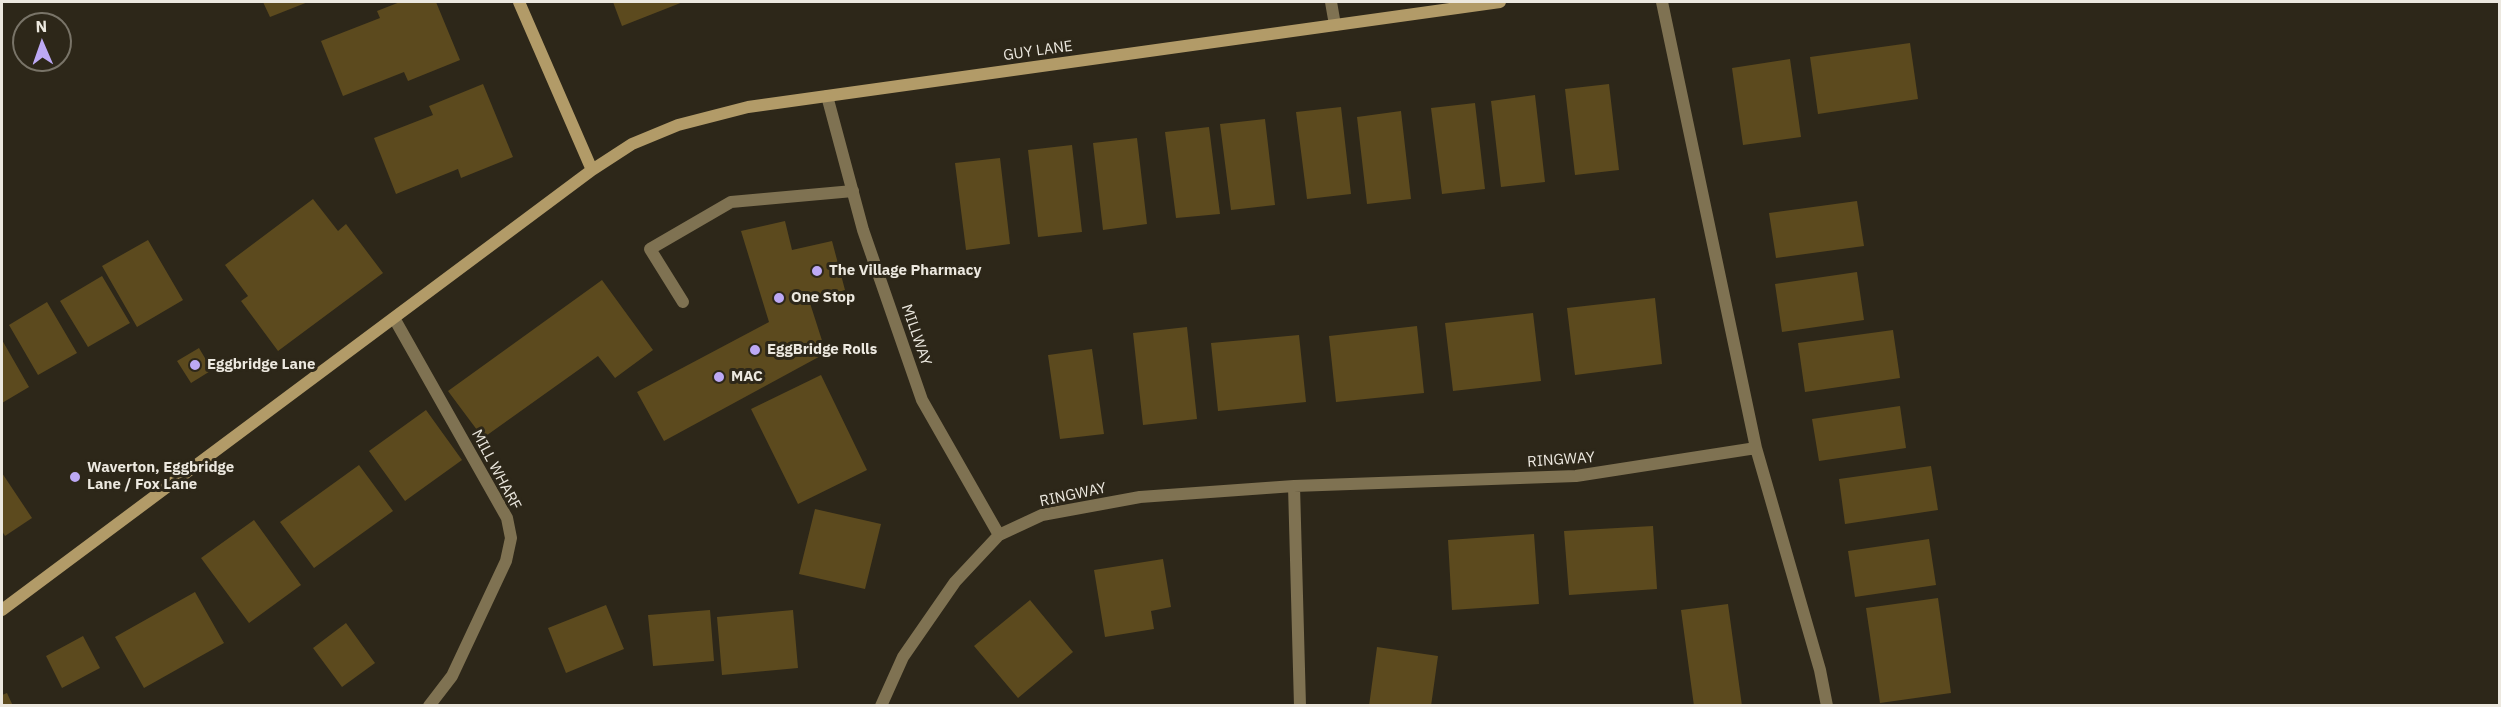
<!DOCTYPE html>
<style>
body{margin:0}
#map{position:relative;width:2501px;height:707px;overflow:hidden;background:#2d2719;font-family:"IBM Plex Sans",sans-serif}
canvas{display:block}
.frame{position:absolute;inset:0;border:3px solid #ece8df;pointer-events:none}
.north{position:absolute;left:12px;top:12px;width:60px;height:60px;box-sizing:border-box;background:#2d2719;border:2px solid #797468;border-radius:50%;rotate:358deg;font-size:16px;font-weight:700;line-height:24px;text-align:center;color:#ece8df}
.north::after{content:'';display:block;margin:auto;width:21px;height:27px;background:#bda9f5;clip-path:polygon(50% 0,100% 100%,50% 72%,0 100%)}
</style>
<div id="map">
<canvas width="2501" height="707"></canvas>
<div class="frame"></div>
<div class="north">N</div>
</div>
<script>
const c = document.querySelector('canvas').getContext('2d');
c.lineJoin = 'round';
function fillPath(path, color) { c.fillStyle = color; c.fill(path, 'evenodd'); }
const poly = rows => new Path2D(rows.map(r => 'M' + r).join(''));
function trace(path, color, width, dash) { c.strokeStyle = color; c.lineWidth = width; c.lineCap = dash ? 'butt' : 'round'; c.setLineDash(dash || []); c.stroke(path); }
function drawText(font, color, halo, rows, align = 'center') {
  c.font = font + ' "IBM Plex Sans",sans-serif'; c.lineWidth = 6; c.setLineDash([]); c.textBaseline = 'middle'; c.strokeStyle = halo; c.fillStyle = color; for (const [text, x, y, turn = 0] of rows) {
    c.save(); c.translate(x, y); c.rotate((+turn || 0) * Math.PI / 180); c.textAlign = isNaN(turn) ? turn : align; if (halo) c.strokeText(text, 0, 0); c.fillText(text, 0, 0); c.restore();
  }
}
const building = poly([
 [263,2,308,2,270,17],
 [400,2,436,2,460,60,408,81,404,72,343,96,321,41,380,18,377,11],
 [613,2,683,2,622,26],
 [1910,43,1918,99,1818,114,1810,57],
 [1790,59,1801,137,1743,145,1732,68],
 [483,84,513,157,461,178,458,169,396,194,374,138,433,115,429,106],
 [1609,84,1619,170,1575,175,1565,89],
 [1535,95,1545,182,1501,187,1491,101],
 [1475,103,1485,189,1442,194,1431,108],
 [1341,107,1351,194,1307,199,1296,112],
 [1401,111,1411,199,1367,204,1357,117],
 [1265,119,1275,205,1231,210,1220,124],
 [1209,127,1220,214,1176,218,1165,132],
 [1137,138,1147,224,1103,230,1093,143],
 [1072,145,1082,232,1038,237,1028,150],
 [1000,158,1010,244,966,250,955,163],
 [313,199,338,231,346,224,383,273,278,351,241,301,248,296,225,265],
 [1857,201,1864,246,1776,258,1769,213],
 [785,221,792,250,832,241,845,290,809,300,826,353,664,441,637,392,769,322,741,231],
 [148,240,183,300,137,327,102,266],
 [1857,272,1864,320,1782,332,1775,284],
 [102,276,130,323,88,347,60,301],
 [602,280,653,350,615,378,598,356,483,438,448,391],
 [1655,298,1662,364,1575,375,1567,308],
 [47,302,77,353,38,375,9,325],
 [1533,313,1541,381,1453,391,1445,323],
 [1417,326,1424,393,1336,402,1329,336],
 [1187,327,1197,419,1143,425,1133,333],
 [1893,330,1900,378,1805,392,1798,343],
 [1299,335,1306,402,1218,411,1211,343],
 [2,340,29,387,2,403],
 [199,348,212,370,191,383,177,361],
 [1092,349,1104,434,1060,439,1048,355],
 [821,375,867,470,798,504,751,409],
 [1900,406,1906,448,1819,461,1812,419],
 [426,410,462,460,405,501,369,451],
 [359,465,393,511,314,568,280,522],
 [1931,466,1938,510,1845,524,1839,479],
 [2,473,32,518,5,536,2,531],
 [815,509,881,524,865,589,799,574],
 [254,520,301,585,249,623,201,558],
 [1653,526,1657,589,1569,595,1564,531],
 [1534,534,1539,604,1452,610,1448,540],
 [1929,539,1936,585,1855,597,1848,551],
 [1163,559,1171,607,1151,611,1154,629,1105,637,1094,570],
 [195,592,224,643,144,688,115,637],
 [1938,598,1951,693,1880,703,1866,608],
 [1030,600,1073,652,1018,698,974,646],
 [1728,604,1742,706,1694,706,1681,610],
 [606,605,624,649,566,673,548,628],
 [710,610,714,661,653,666,648,615],
 [793,610,798,668,722,675,717,617],
 [346,623,375,663,342,687,313,648],
 [83,636,100,668,62,688,46,656],
 [1377,647,1438,656,1431,706,1369,706],
 [7,693,13,706,2,706,2,695]
]);
const lane = poly([
 [683,302,650,249,731,202,853,191]
]);
const street = poly([
 [1331,2,1335,25],
 [1662,2,1756,448],
 [827,96,863,230,922,400,999,535],
 [394,318,507,518,511,538,506,561,452,676,429,706],
 [1294,486,1300,706],
 [881,706,903,657,955,582,999,535,1042,515,1140,497,1294,486,1576,476,1756,448,1820,670,1827,706]
]);
const secondary = poly([
 [519,2,592,170],
 [2,610,592,170,632,144,678,125,748,107,1500,2]
]);
const markers = [
 [817,271,6,"#bda9f5"],
 [779,298,6,"#bda9f5"],
 [755,350,6,"#bda9f5"],
 [195,365,6,"#bda9f5"],
 [719,377,6,"#bda9f5"],
 [75,477,6,"#bda9f5"]
];
const streetNames = [
 ["GUY LANE",1038,51,-8],
 ["MILLWAY",916,335,71],
 ["RINGWAY",1561,460,-4],
 ["MILL WHARF",496,470,62],
 ["RINGWAY",1073,495,-12]
];
const poiNames = [
 ["The Village Pharmacy",829,271],
 ["One Stop",791,298],
 ["EggBridge Rolls",767,350],
 ["Eggbridge Lane",207,365],
 ["MAC",731,377],
 ["Waverton, Eggbridge",87,468],
 ["Lane / Fox Lane",87,485]
];
fillPath(building, '#5c4a1e');
trace(lane, '#7f7252', 12);
trace(street, '#7f7252', 12);
trace(secondary, '#b29b68', 12);
for (const [x, y, r, color] of markers) { const dot = new Path2D(); dot.arc(x, y, r, 0, 2 * Math.PI); c.fillStyle = color; c.fill(dot); trace(dot, '#2d2719', 2); }
drawText('15px', '#ece8df', '#2d2719', streetNames);
drawText('bold 15px', '#ece8df', '#2d2719', poiNames, 'left');
</script>
